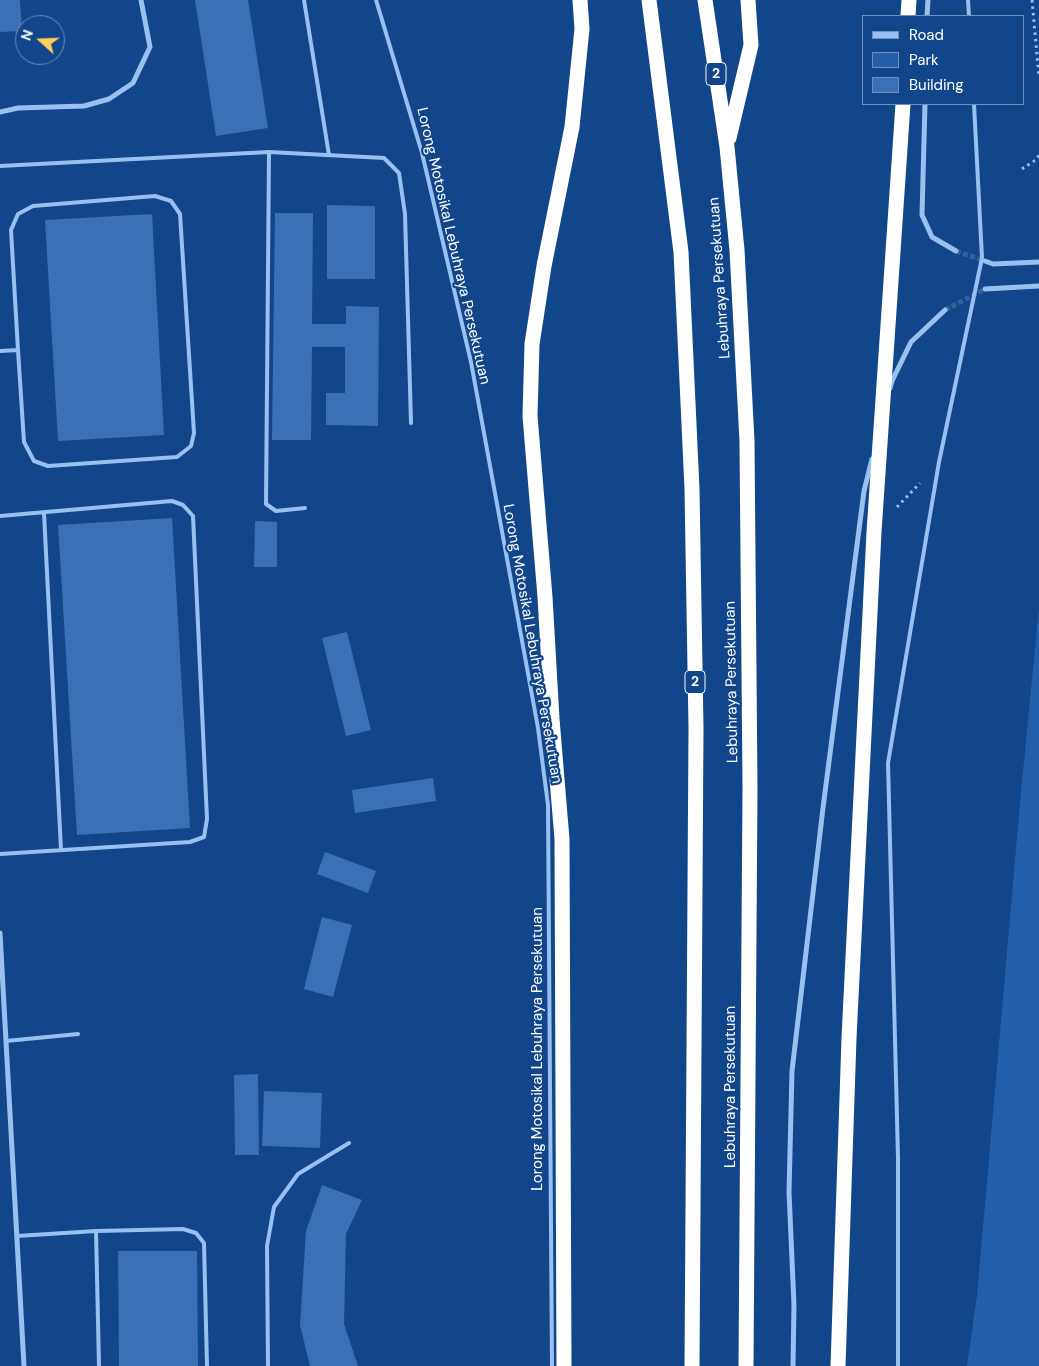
<!DOCTYPE html>
<style>
body{margin:0}
#map{position:relative;width:1039px;height:1366px;overflow:hidden;background:#11468b;font-family:"DM Sans",sans-serif}
canvas{display:block}
.legend{position:absolute;left:862px;top:15px;width:162px;height:90px;box-sizing:border-box;background:#11468b;border:1px solid #7090b9;margin:0;padding:6px 9px;list-style:none;font-size:15px;color:#fff}
.legend li{display:flex;align-items:center;gap:10px;height:25px}
.legend b{width:25px;border:1px solid #7090b9}
.north{position:absolute;left:15px;top:15px;width:50px;height:50px;box-sizing:border-box;background:#11468b;border:1px solid #7090b9;border-radius:50%;rotate:290deg;font-size:14px;font-weight:700;line-height:20px;text-align:center;color:#fff}
.north::after{content:'';display:block;margin:auto;width:18px;height:22px;background:#ffd059;clip-path:polygon(50% 0,100% 100%,50% 72%,0 100%)}
</style>
<div id="map">
<canvas width="1039" height="1366"></canvas>
<ul class="legend">
<li><b style="height:6px;background:#98c0f1"></b>Road</li>
<li><b style="height:14px;background:#2360ab"></b>Park</li>
<li><b style="height:14px;background:#3a70b5"></b>Building</li>
</ul>
<div class="north">N</div>
</div>
<script>
const c = document.querySelector('canvas').getContext('2d');
c.lineJoin = 'round';
function fillPath(path, color) { c.fillStyle = color; c.fill(path, 'evenodd'); }
const poly = rows => new Path2D(rows.map(r => 'M' + r).join(''));
function trace(path, color, width, dash) { c.strokeStyle = color; c.lineWidth = width; c.lineCap = dash ? 'butt' : 'round'; c.setLineDash(dash || []); c.stroke(path); }
function drawText(font, color, halo, rows, align = 'center') {
  c.font = font + ' "DM Sans",sans-serif'; c.lineWidth = 4.5; c.setLineDash([]); c.textBaseline = 'middle'; c.strokeStyle = halo; c.fillStyle = color; for (const [text, x, y, turn = 0] of rows) {
    c.save(); c.translate(x, y); c.rotate((+turn || 0) * Math.PI / 180); c.textAlign = isNaN(turn) ? turn : align; if (halo) c.strokeText(text, 0, 0); c.fillText(text, 0, 0); c.restore();
  }
}
const green = poly([
 [1039,608,1039,1366,967,1366,977,1296,1021,792]
]);
const building = poly([
 [0,0,20,0,22,31,0,32],
 [195,0,248,0,268,128,216,136],
 [327,205,375,206,375,279,327,279],
 [275,213,313,213,312,324,346,324,346,306,379,307,378,426,326,425,326,393,345,393,345,347,312,347,311,440,272,440],
 [152,214,164,435,58,441,45,220],
 [172,518,190,828,77,835,58,525],
 [255,521,277,522,277,567,254,567],
 [347,632,371,730,346,736,322,638],
 [433,778,436,801,355,813,352,790],
 [325,852,376,871,368,893,317,874],
 [322,917,352,925,333,997,304,989],
 [258,1074,259,1155,235,1155,234,1075],
 [264,1091,322,1093,320,1148,262,1146],
 [322,1185,362,1200,346,1234,344,1324,358,1366,310,1366,300,1325,306,1231],
 [118,1251,197,1251,198,1366,119,1366]
]);
const streetTunnel = poly([
 [956,251,985,261],
 [945,310,985,289]
]);
const path = poly([
 [1032,0,1039,77],
 [1022,169,1037,159,1039,155],
 [897,507,920,483]
]);
const lane = poly([
 [304,0,329,155],
 [376,0,422,153,471,362,538,728,548,805,552,1366],
 [968,0,969,16],
 [269,152,266,504,276,511,305,508],
 [0,166,269,152,384,158,399,173,405,214,411,423],
 [155,196,171,201,180,214,194,433,191,446,177,457,48,466,34,461,24,442,18,350,11,230,18,214,33,206,155,196],
 [0,351,18,350],
 [44,513,61,850],
 [0,516,172,501,183,505,193,516,207,819,204,837,190,842,0,854],
 [6,1041,78,1034],
 [96,1231,99,1366],
 [17,1236,96,1231,183,1229,196,1233,204,1243,207,1366],
 [268,1366,267,1246,274,1207,298,1174,349,1143],
 [898,1366,898,1158,888,763,939,462,982,258,974,104]
]);
const street = poly([
 [927,16,928,0],
 [925,104,922,215,932,237,956,251],
 [0,112,18,108,84,106,109,99,133,83,150,47,141,0],
 [985,261,993,264,1039,262],
 [985,289,1039,286],
 [890,388,892,381,911,342,945,310],
 [0,933,24,1366],
 [793,1366,794,1305,789,1192,792,1071,823,808,864,491,872,459]
]);
const highway = poly([
 [649,0,681,252,692,489,696,728,692,1366],
 [705,0,727,147,737,250,747,441,750,788,746,1366],
 [908,16,909,0],
 [729,138,751,45,748,0],
 [564,1366,562,839,552,719,545,597,530,416,532,344,544,266,572,127,582,29,580,0]
]);
const highwayBridge = poly([
 [838,1366,849,1038,874,532,903,104]
]);
const shields = [
 [716,74,20],
 [695,682,20]
];
const shieldNames = [
 ["2",716,74],
 ["2",695,682]
];
const streetNames = [
 ["Lorong Motosikal Lebuhraya Persekutuan",453,246,77],
 ["Lebuhraya Persekutuan",720,278,-94],
 ["Lorong Motosikal Lebuhraya Persekutuan",532,644,80],
 ["Lebuhraya Persekutuan",732,682,-91],
 ["Lorong Motosikal Lebuhraya Persekutuan",538,1049,-90],
 ["Lebuhraya Persekutuan",731,1087,-90]
];
fillPath(green, '#2360ab');
fillPath(building, '#3a70b5');
trace(streetTunnel, '#35629c', 5, [5, 2.5]);
trace(path, '#98c0f1', 3, [2.5, 4]);
trace(lane, '#98c0f1', 4);
trace(street, '#98c0f1', 5);
trace(highway, '#fff', 15);
trace(highwayBridge, '#fff', 15);
for (const [x, y, w] of shields) { const box = new Path2D(); box.roundRect(x - w / 2, y - 11.5, w, 23, 4); c.fillStyle = '#11468b'; c.fill(box); trace(box, '#fff', 1); }
drawText('bold 14px', '#fff', null, shieldNames);
drawText('15px', '#fff', '#11468b', streetNames);
</script>
